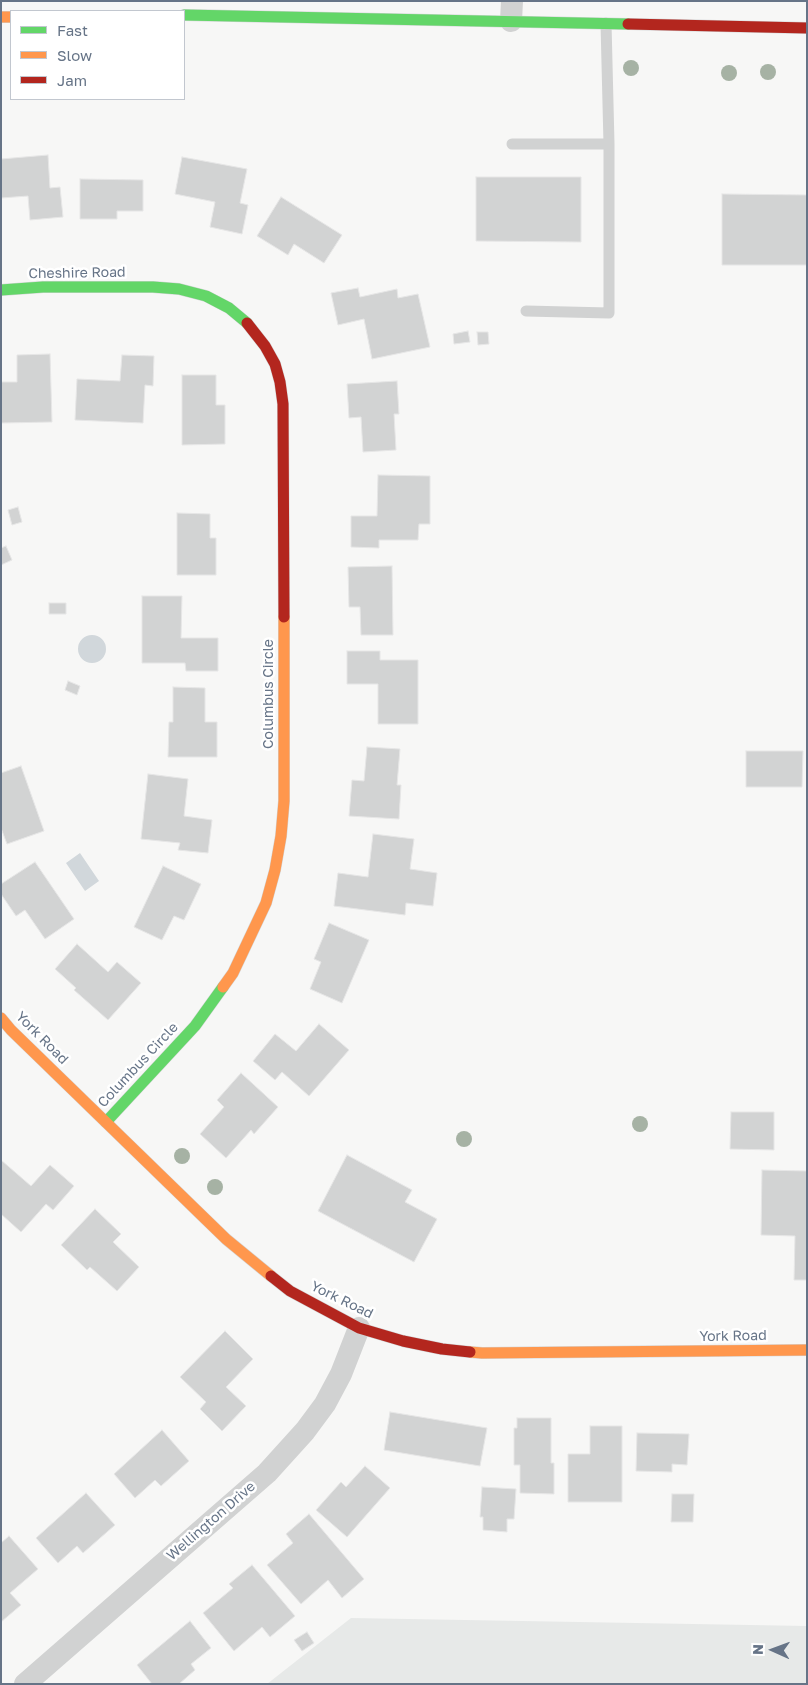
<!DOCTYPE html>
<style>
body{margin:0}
#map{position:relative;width:808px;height:1685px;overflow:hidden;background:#f7f7f6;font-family:"Golos Text",sans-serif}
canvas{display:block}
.frame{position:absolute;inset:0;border:2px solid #667487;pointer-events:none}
.legend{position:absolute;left:10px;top:10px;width:175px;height:90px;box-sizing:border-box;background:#fff;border:1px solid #c2c7cf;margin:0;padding:6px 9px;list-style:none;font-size:15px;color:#667487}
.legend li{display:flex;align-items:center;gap:10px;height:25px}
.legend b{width:25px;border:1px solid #c2c7cf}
.north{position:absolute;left:748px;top:1625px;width:50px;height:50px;-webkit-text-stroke:4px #fff;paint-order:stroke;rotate:272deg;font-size:14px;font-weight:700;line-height:20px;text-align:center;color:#667487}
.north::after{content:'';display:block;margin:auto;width:18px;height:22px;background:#667487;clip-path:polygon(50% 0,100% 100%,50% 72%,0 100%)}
</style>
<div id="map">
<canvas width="808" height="1685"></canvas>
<div class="frame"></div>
<ul class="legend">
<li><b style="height:6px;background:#63d668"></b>Fast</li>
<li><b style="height:6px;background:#ff974d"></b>Slow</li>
<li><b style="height:6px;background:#b3261e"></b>Jam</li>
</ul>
<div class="north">N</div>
</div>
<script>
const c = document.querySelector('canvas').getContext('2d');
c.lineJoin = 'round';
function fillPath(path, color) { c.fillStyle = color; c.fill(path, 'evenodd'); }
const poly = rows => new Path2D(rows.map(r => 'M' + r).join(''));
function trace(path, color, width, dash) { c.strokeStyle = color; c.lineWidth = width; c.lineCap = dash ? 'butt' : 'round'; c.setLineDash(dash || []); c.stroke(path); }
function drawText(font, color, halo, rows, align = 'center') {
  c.font = font + ' "Golos Text",sans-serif'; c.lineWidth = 5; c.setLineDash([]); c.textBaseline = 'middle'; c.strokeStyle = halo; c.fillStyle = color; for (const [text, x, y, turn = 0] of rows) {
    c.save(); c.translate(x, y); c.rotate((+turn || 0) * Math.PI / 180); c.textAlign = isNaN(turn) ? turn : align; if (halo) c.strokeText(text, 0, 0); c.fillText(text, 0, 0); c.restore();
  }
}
const built = poly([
 [351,1618,807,1626,807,1684,267,1684]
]);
const water = poly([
 '78 649a14 14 0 1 1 28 0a14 14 0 1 1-28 0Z',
 [80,853,99,881,85,891,66,863]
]);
const building = poly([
 [48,155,50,188,60,187,63,217,30,220,28,196,1,198,1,159,48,155],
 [182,157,247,169,240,203,248,205,242,234,210,227,215,202,175,194,182,157],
 [476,177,581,177,581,242,476,241,476,177],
 [80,179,143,180,143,211,117,211,117,219,80,219,80,179],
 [722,194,807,195,807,265,722,265,722,194],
 [281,197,342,235,324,263,294,244,288,255,257,236,281,197],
 [358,288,360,297,397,289,398,298,418,294,430,347,372,359,364,319,338,325,331,293,358,288],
 [468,331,470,342,454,344,453,334,468,331],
 [477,332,488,332,489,344,478,345,477,332],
 [50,354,52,422,1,423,1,382,17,382,17,355,50,354],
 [122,355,154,356,153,386,145,385,143,423,75,420,77,379,120,381,122,355],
 [182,375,216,375,216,405,225,405,225,444,182,445,182,375],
 [397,381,399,414,394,414,396,450,363,452,361,417,349,418,347,384,397,381],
 [378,475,430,476,430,524,419,524,418,540,379,540,379,548,351,547,351,516,377,516,378,475],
 [18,507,22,522,12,525,8,510,18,507],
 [177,513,210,514,210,538,216,538,216,575,177,575,177,513],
 [6,546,12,560,1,565,1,548,6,546],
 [392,566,393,635,361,635,360,607,349,607,348,567,392,566],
 [142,596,182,596,181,638,218,638,218,671,186,671,185,663,142,663,142,596],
 [49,603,66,603,66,614,49,614,49,603],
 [347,651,380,651,380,660,418,660,418,724,378,724,378,684,347,684,347,651],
 [68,681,80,686,77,695,65,690,68,681],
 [173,687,205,688,205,722,217,722,217,757,168,757,169,722,173,722,173,687],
 [367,747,400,749,397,785,401,785,399,819,349,816,352,780,364,781,367,747],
 [746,751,803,751,802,787,746,787,746,751],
 [21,766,44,831,7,844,1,828,1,773,21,766],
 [148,774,188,779,184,816,212,820,208,853,178,850,180,843,141,839,148,774],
 [373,834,414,839,410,869,437,873,433,906,406,903,405,915,334,906,338,873,368,877,373,834],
 [35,862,74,919,45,939,25,910,16,916,1,894,1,884,35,862],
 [163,866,201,884,184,920,174,916,162,940,134,927,163,866],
 [329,923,369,940,342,1003,310,989,321,962,314,959,329,923],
 [77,944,108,972,117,962,141,983,108,1020,74,990,76,988,55,969,77,944],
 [319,1024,349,1050,309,1096,282,1072,275,1080,253,1061,275,1034,296,1051,319,1024],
 [241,1073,278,1107,254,1134,251,1130,226,1158,200,1134,224,1107,217,1100,241,1073],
 [731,1112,774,1112,774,1150,730,1149,731,1112],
 [347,1155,412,1190,405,1202,437,1219,414,1262,318,1211,347,1155],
 [1,1160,31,1186,50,1165,74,1186,53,1210,46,1204,21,1232,1,1214,1,1160],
 [762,1170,807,1171,807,1280,794,1280,795,1236,761,1235,762,1170],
 [95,1209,121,1234,113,1242,139,1267,117,1291,90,1267,87,1270,61,1245,95,1209],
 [225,1331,253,1359,226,1387,246,1406,222,1431,200,1409,206,1402,180,1377,225,1331],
 [390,1412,487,1428,480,1466,384,1450,390,1412],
 [517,1418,551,1418,551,1463,554,1463,554,1494,520,1493,520,1465,514,1465,514,1428,517,1428,517,1418],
 [590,1426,622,1426,622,1502,568,1502,568,1454,590,1454,590,1426],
 [162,1430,189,1461,161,1486,155,1480,135,1498,114,1474,162,1430],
 [637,1433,689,1434,687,1465,672,1464,672,1472,636,1471,637,1433],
 [365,1466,390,1488,347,1537,316,1510,341,1482,346,1487,365,1466],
 [482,1487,516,1489,514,1519,507,1519,507,1532,483,1530,483,1517,480,1517,482,1487],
 [86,1493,115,1525,83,1553,77,1546,58,1563,36,1538,86,1493],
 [672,1494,694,1494,693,1522,671,1522,672,1494],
 [309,1514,364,1579,342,1598,328,1580,301,1604,267,1565,293,1543,286,1534,309,1514],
 [9,1536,38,1569,10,1593,21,1605,1,1622,1,1543,9,1536],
 [252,1565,295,1616,270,1637,262,1627,234,1651,203,1613,233,1588,229,1584,252,1565],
 [190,1621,211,1648,191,1664,195,1670,179,1684,152,1684,137,1665,190,1621],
 [307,1632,314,1643,302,1651,294,1640,307,1632]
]);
const lane = poly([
 [606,23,609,144],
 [512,144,609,144,609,313,526,311]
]);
const street = poly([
 [511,21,512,1],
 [25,1684,267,1473,305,1431,325,1404,341,1374,359,1328]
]);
const fast = poly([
 [184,15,628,24],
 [1,290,43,287,153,287,179,289,206,296,229,308,247,323],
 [106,1122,195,1026,223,987]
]);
const slow = poly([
 [1,17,11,17],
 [223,987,233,973,266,903,275,870,281,836,284,801,284,617],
 [1,1018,11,1030,226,1239,271,1276],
 [470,1352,482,1353,807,1350]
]);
const jam = poly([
 [628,24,807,28],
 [247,323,265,346,275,364,280,382,283,404,284,617],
 [271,1276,290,1291,359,1328,403,1341,442,1349,470,1352]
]);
const trees = [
 [631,68],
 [768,72],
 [729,73],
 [640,1124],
 [464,1139],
 [182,1156],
 [215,1187]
];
const streetNames = [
 ["Cheshire Road",77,273,-1],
 ["Columbus Circle",269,694,-90],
 ["York Road",42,1038,45],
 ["Columbus Circle",138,1065,-47],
 ["York Road",342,1300,26],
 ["York Road",733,1336,-1],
 ["Wellington Drive",211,1521,-41]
];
fillPath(built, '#e7e9e8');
fillPath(water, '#d1d7db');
fillPath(building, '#d2d3d3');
trace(building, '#e6e6e6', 1);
trace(fast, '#d2d4d5', 12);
trace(slow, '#d2d4d5', 12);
trace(jam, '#d2d4d5', 12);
trace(lane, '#d1d2d2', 11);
trace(street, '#d1d2d2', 22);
trace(fast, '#63d668', 11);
trace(slow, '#ff974d', 11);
trace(jam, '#b3261e', 11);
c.fillStyle = '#a6b2a4';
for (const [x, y] of trees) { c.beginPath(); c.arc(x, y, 8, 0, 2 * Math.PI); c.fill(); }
drawText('14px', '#667487', '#fff', streetNames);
</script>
